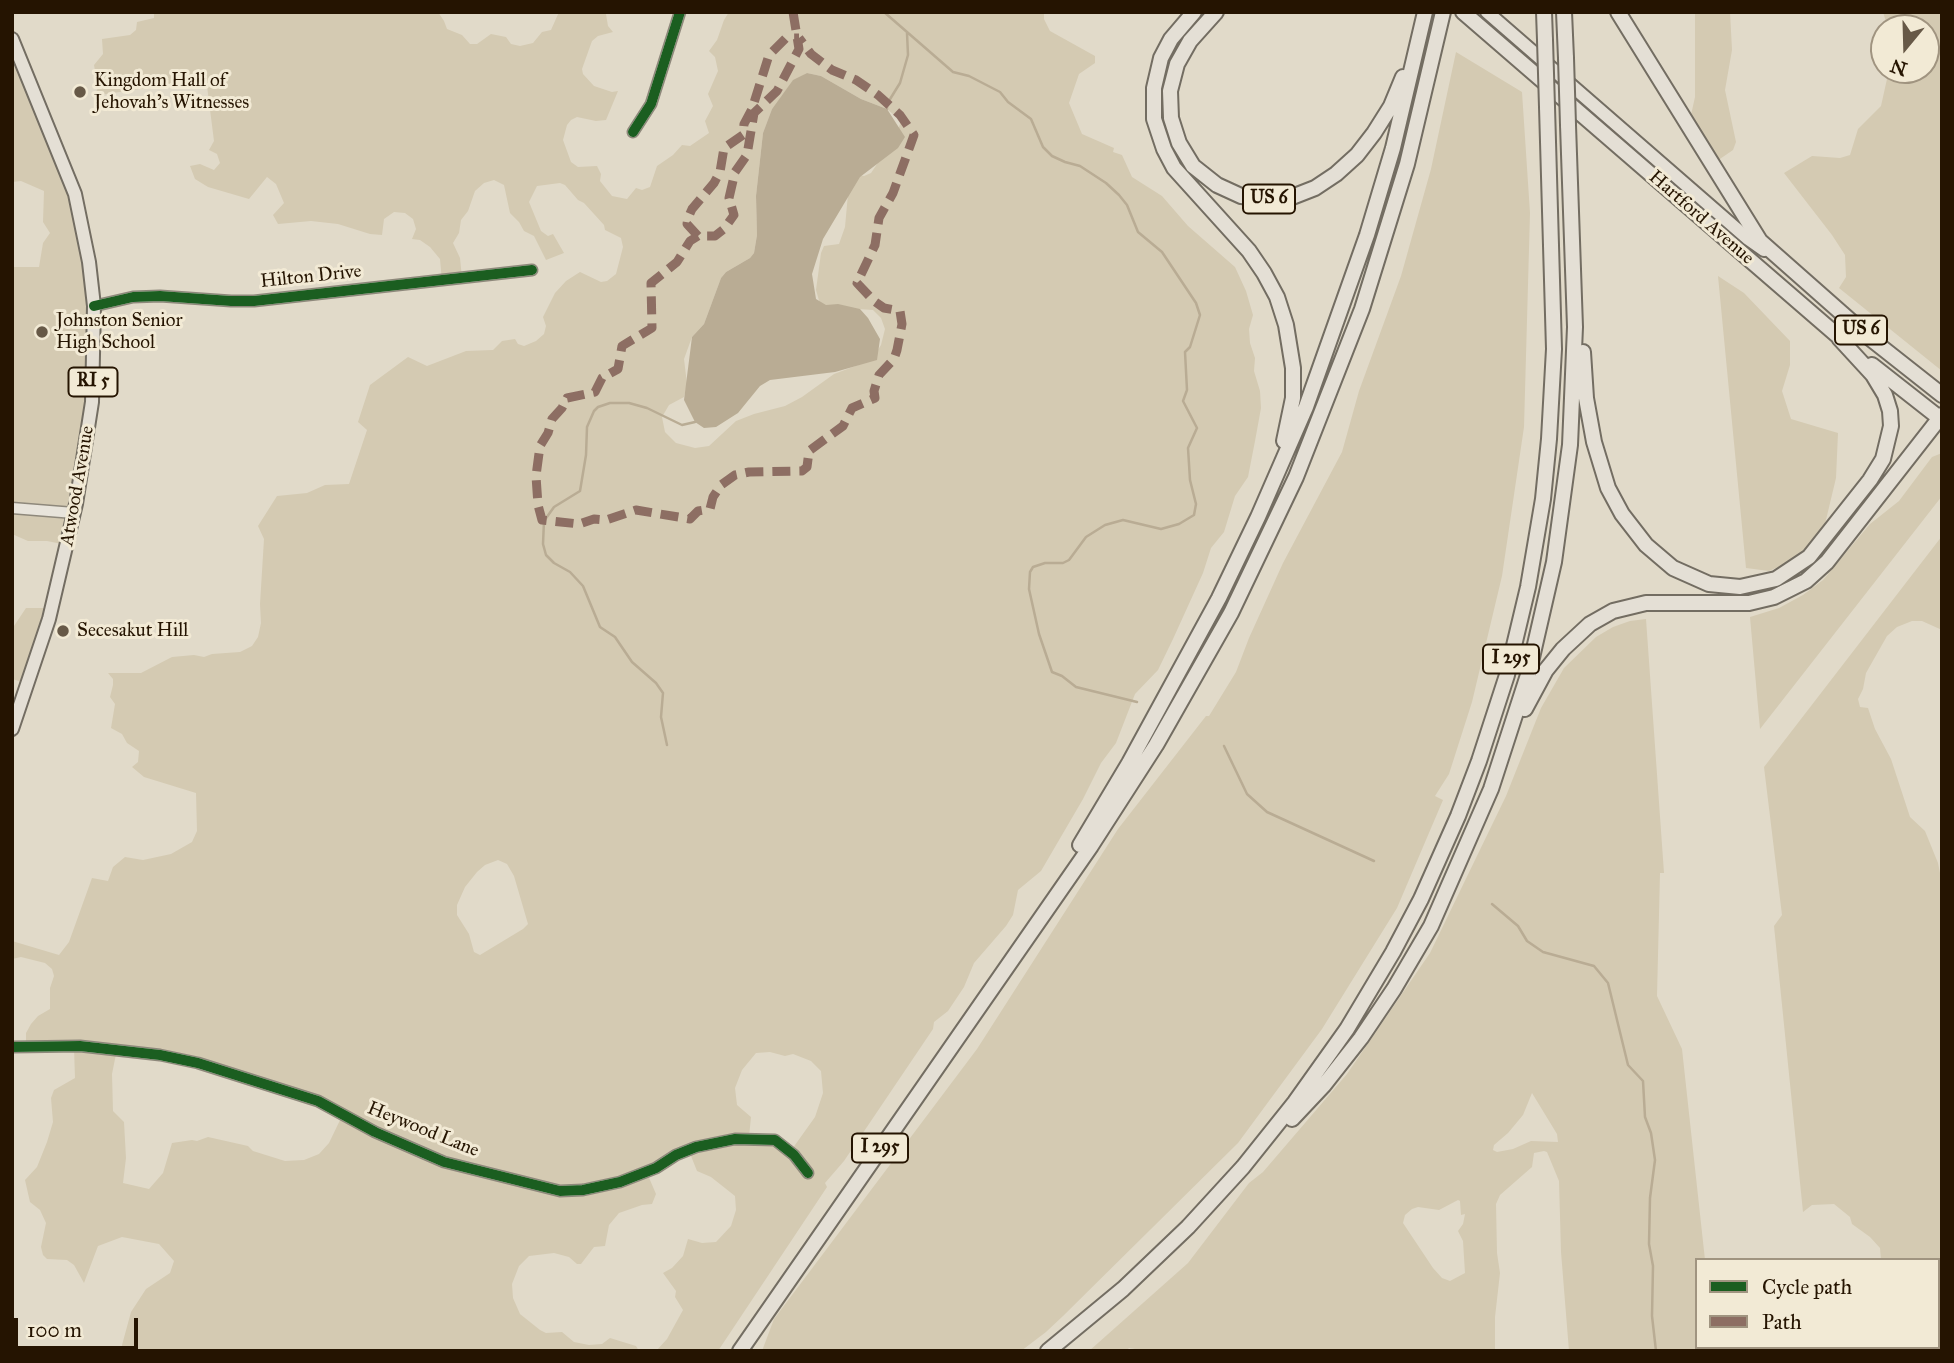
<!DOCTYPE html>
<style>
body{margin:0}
#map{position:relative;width:1954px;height:1363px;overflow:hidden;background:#e1dac9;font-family:"IM FELL Great Primer",serif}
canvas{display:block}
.frame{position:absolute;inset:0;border:14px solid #251401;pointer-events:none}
.legend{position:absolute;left:1695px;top:1258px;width:245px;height:91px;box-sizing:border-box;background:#f2ead5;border:2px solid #a09480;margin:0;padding:9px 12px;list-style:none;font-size:21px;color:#251401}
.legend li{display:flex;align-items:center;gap:14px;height:35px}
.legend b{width:35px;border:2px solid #a09480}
.north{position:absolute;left:1870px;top:14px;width:70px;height:70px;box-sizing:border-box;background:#f2ead5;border:2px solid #a09480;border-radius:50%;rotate:199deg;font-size:19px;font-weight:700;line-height:28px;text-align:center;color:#251401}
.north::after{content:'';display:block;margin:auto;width:24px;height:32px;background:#675947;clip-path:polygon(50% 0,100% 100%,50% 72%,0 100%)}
.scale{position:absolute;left:14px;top:1318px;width:124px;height:32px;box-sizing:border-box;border:4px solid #251401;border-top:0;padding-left:9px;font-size:21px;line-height:24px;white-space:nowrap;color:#251401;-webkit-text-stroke:5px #f2ead5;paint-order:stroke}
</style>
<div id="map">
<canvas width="1954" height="1363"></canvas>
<div class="frame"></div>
<ul class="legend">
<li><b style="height:9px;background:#1b5e20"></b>Cycle path</li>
<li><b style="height:9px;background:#8d6e63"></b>Path</li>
</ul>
<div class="north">N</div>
<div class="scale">100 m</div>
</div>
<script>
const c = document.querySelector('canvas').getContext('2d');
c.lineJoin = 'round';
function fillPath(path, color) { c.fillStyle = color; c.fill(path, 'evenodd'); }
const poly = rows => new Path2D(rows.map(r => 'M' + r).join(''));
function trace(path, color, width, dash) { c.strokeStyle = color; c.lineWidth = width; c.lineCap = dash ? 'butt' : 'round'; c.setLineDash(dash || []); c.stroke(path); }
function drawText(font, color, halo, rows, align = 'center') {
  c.font = font + ' "IM FELL Great Primer",serif'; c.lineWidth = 6; c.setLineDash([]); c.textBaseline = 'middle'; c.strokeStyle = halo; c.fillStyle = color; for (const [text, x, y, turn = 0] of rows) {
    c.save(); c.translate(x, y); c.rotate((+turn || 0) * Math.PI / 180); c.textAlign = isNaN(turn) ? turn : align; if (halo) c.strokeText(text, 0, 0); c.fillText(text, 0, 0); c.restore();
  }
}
const green = poly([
 [154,12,438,12,444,21,447,29,462,35,470,44,477,44,491,34,506,37,511,44,520,46,533,43,542,32,551,30,559,12,606,14,608,26,613,32,598,36,592,41,582,69,583,74,594,86,612,92,618,91,606,120,596,121,577,117,571,120,567,125,563,140,571,162,578,167,597,166,601,174,600,181,612,196,627,199,636,188,642,190,650,187,657,166,673,155,682,145,690,146,709,133,705,121,713,106,708,94,718,71,715,57,709,51,717,40,724,20,729,12,1044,12,1044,19,1050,31,1095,56,1095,63,1079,74,1069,103,1082,134,1114,148,1113,152,1122,155,1132,177,1162,196,1188,226,1235,267,1246,291,1253,315,1249,329,1250,343,1255,358,1254,371,1260,391,1261,408,1255,441,1248,477,1235,496,1224,532,1211,548,1203,573,1173,639,1158,670,1135,694,1116,743,1101,763,1083,799,1041,871,1018,890,1013,915,1006,926,974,963,964,987,948,1011,934,1022,933,1029,844,1161,825,1183,827,1187,718,1351,656,1351,667,1339,683,1310,675,1297,676,1291,663,1273,672,1268,683,1256,688,1239,702,1243,716,1242,731,1226,736,1210,735,1196,711,1177,697,1171,689,1151,647,1173,656,1194,652,1204,642,1205,619,1213,609,1225,605,1246,594,1247,581,1264,577,1264,569,1257,554,1253,529,1256,519,1266,512,1284,513,1298,520,1314,540,1330,546,1333,562,1332,574,1342,589,1345,602,1344,610,1338,636,1346,639,1351,123,1351,122,1345,131,1312,146,1289,170,1273,174,1261,159,1244,122,1237,98,1246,84,1283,74,1265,67,1260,47,1259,43,1255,41,1247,46,1223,40,1210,30,1202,25,1180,37,1167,47,1142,53,1122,51,1098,54,1090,75,1078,74,1048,26,1046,26,1033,31,1024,38,1016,50,1009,50,988,54,976,52,969,45,963,21,957,12,959,12,941,59,955,69,942,92,878,108,881,113,867,125,857,143,860,171,854,192,842,197,831,196,793,144,777,132,767,138,762,139,751,127,743,122,734,111,728,115,704,110,697,113,685,113,679,108,673,141,673,172,657,194,655,204,657,212,654,240,652,252,646,258,637,261,623,260,604,264,539,258,526,277,496,307,493,325,485,349,484,367,430,358,422,370,385,408,357,427,366,466,351,493,350,502,341,515,339,518,344,524,346,536,341,544,334,546,326,543,317,555,293,566,281,580,272,601,282,607,281,616,274,623,247,621,238,605,230,604,225,584,203,578,200,565,185,560,183,537,186,529,202,541,231,548,236,553,234,564,253,546,260,534,236,524,231,519,222,510,213,504,185,494,180,484,183,475,191,468,211,461,220,459,233,453,243,460,258,462,278,442,281,440,259,430,247,420,240,412,239,416,229,413,219,405,213,394,212,384,219,382,235,370,234,338,224,311,221,278,224,273,215,284,203,276,184,267,177,249,199,208,187,195,179,190,166,200,164,214,170,220,163,217,154,209,150,214,141,207,86,203,79,94,96,98,88,94,65,103,54,102,39,130,35,136,30,137,22,154,18],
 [807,73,821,76,861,99,887,109,901,121,896,136,871,173,864,176,853,174,848,194,845,227,839,244,824,246,821,253,816,290,820,304,829,307,873,310,881,318,885,329,881,345,876,353,858,365,834,374,802,397,785,406,754,414,736,421,709,446,695,448,676,443,665,432,662,417,669,405,684,397,687,384,684,359,692,337,704,324,721,278,726,272,750,258,754,253,757,235,756,196,763,133,772,109,793,81],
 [498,860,507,864,514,876,528,924,523,929,480,955,474,952,469,934,457,915,457,905,465,887,477,872,485,865],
 [770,1052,785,1056,793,1054,811,1061,821,1071,823,1093,815,1117,790,1152,773,1140,749,1137,751,1117,737,1105,735,1088,742,1070,756,1053],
 [116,1054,196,1064,322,1104,342,1116,329,1143,319,1154,304,1160,285,1161,253,1151,248,1146,208,1137,197,1141,192,1140,172,1143,163,1173,149,1189,123,1183,126,1158,124,1122,113,1111,112,1074],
 [1695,12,1730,12,1732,50,1725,90,1736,142,1733,150,1714,163,1689,124,1695,97],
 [1883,12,1942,12,1942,371,1839,288,1846,277,1845,255,1832,235,1784,173,1812,156,1840,158,1850,155,1858,129,1881,106,1889,70,1926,70,1926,28,1888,28],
 [12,38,71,181,89,263,94,370,67,545,47,541,28,541,12,534,12,267,39,267,43,243,50,233,43,222,44,191,21,181,12,182],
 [1456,52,1522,92,1530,213,1524,427,1502,576,1472,702,1449,774,1435,796,1443,800,1397,908,1322,1029,1238,1143,1063,1316,1046,1332,1021,1351,762,1351,774,1319,977,1049,1118,829,1206,716,1209,716,1236,672,1249,638,1283,563,1342,452,1359,391,1401,276,1431,169],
 [1718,276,1744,293,1790,341,1790,365,1782,391,1791,419,1838,433,1836,478,1825,524,1812,542,1792,561,1769,571,1746,568],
 [1942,453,1942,496,1760,729,1750,617,1779,608,1803,595,1823,580,1870,524,1899,501,1932,457],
 [1942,536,1942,630,1922,621,1912,621,1897,627,1887,636,1866,673,1863,689,1858,699,1860,707,1868,708,1875,729,1891,759,1910,817,1925,831,1938,863,1942,883,1942,1351,1817,1351,1817,1347,1938,1347,1938,1260,1881,1260,1880,1248,1870,1237,1852,1224,1850,1217,1834,1204,1812,1205,1803,1212,1774,926,1782,915,1764,767],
 [26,608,52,608,26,683,12,679,12,629],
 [1646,619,1664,873,1660,873,1657,996,1682,1049,1705,1260,1697,1260,1697,1347,1714,1347,1714,1351,1569,1351,1561,1252,1559,1181,1547,1152,1544,1151,1534,1153,1532,1167,1500,1195,1496,1204,1497,1253,1500,1273,1495,1317,1495,1351,1147,1351,1129,1348,1126,1351,1089,1351,1188,1263,1249,1183,1263,1172,1347,1074,1430,953,1506,796,1541,708,1564,668,1596,637,1613,627,1630,621],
 [1532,1093,1557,1134,1558,1142,1531,1141,1513,1149,1497,1152,1493,1150,1494,1145,1508,1133,1523,1115],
 [1458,1200,1460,1201,1461,1215,1465,1214,1463,1224,1458,1231,1463,1241,1465,1273,1450,1281,1442,1278,1433,1268,1403,1223,1405,1215,1412,1209,1418,1207,1439,1210]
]);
const water = poly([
 [807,73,821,76,861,99,887,109,905,137,898,148,860,177,823,239,812,274,816,299,826,305,838,304,860,309,868,318,880,339,877,360,835,372,770,380,760,386,738,413,716,427,704,428,695,422,684,400,692,337,704,324,721,278,726,272,750,258,754,253,757,235,756,196,763,133,772,109,793,80]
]);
const stream = poly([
 [884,12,953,72,969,76,1000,92,1008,102,1031,119,1043,147,1052,156,1065,162,1080,166,1106,183,1119,195,1127,205,1138,232,1162,252,1196,303,1200,315,1190,347,1185,352,1187,390,1183,401,1197,428,1188,448,1190,480,1196,504,1194,515,1179,524,1161,529,1123,520,1105,525,1086,537,1069,560,1063,563,1045,563,1033,567,1030,572,1029,589,1039,634,1052,672,1062,676,1076,687,1137,702],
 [887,109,887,104,900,83,908,55,907,33],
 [667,745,661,717,663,693,656,683,632,662,615,637,600,627,583,586,570,572,554,563,546,555,543,544,544,521,554,507,580,491,586,455,587,427,594,411,598,407,610,403,629,403,647,408,682,425,695,422],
 [1224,746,1247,794,1267,812,1374,861],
 [1492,904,1518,926,1527,941,1543,952,1594,966,1608,983,1628,1065,1643,1081,1645,1117,1651,1133,1655,1160,1650,1198,1649,1244,1653,1266,1652,1316,1656,1351]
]);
const minor = poly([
 [633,132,651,104,680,12],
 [94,306,133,297,160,296,231,301,254,301,532,270],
 [12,508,74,513],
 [12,1047,80,1046,160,1055,198,1063,318,1101,375,1132,444,1162,560,1191,583,1190,620,1182,656,1168,676,1155,696,1147,735,1139,775,1140,794,1155,808,1173],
 [1938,1292,1942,1293],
 [1876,1351,1878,1347]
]);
const major = poly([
 [1487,12,1747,238,1764,250],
 [12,39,75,194,89,262,94,306,92,402,76,504,49,619,12,729]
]);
const highway = poly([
 [1194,12,1171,39,1161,58,1154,88,1154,119,1164,149,1174,168,1249,251,1264,273,1277,297,1286,325,1293,368,1293,398,1284,441],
 [1216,12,1190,41,1177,64,1170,91,1171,118,1179,143,1193,166,1217,185,1241,196,1268,199,1292,197,1315,188,1336,174,1357,155,1374,133,1391,106,1403,77],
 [1463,12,1846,343],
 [1544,12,1545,40],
 [1564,12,1566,58],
 [1618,12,1760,241,1871,339,1942,395],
 [1583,352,1586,398,1594,442,1608,488,1622,514,1646,545,1673,568,1709,584,1740,587,1776,579,1809,557,1870,480,1883,459,1891,426,1890,411,1885,395,1873,375,1839,338],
 [1872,365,1942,420],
 [1525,709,1546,670,1563,649,1590,624,1613,611,1646,603,1749,603,1774,597,1806,581,1827,562,1942,415],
 [1080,845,1129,763,1219,598,1258,517,1306,407,1367,235,1393,148,1425,12],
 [1292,1119,1324,1085,1361,1038,1394,989,1431,926,1491,789,1528,675,1554,562,1570,445,1575,327,1568,125],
 [740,1351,1091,846,1156,745,1231,613,1296,477,1362,309,1407,164,1443,12],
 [1048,1351,1123,1289,1188,1227,1243,1167,1295,1102,1347,1029,1393,952,1421,899,1458,816,1479,761,1507,675,1528,587,1543,499,1549,439,1554,349,1547,107]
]);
const highwayBridge = poly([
 [1545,40,1547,107],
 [1566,58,1568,125]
]);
const quiet = poly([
 [793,12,799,49,777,91,754,113,747,155,735,172,729,198,734,215,724,229,715,236,698,236,690,241,677,262,651,283,652,328,622,346,618,369,602,378,595,392,567,398,562,408,552,419,548,433,540,446,536,476,538,505,542,520,579,524,594,519,606,520,636,510,690,519,698,511,710,509,713,497,721,485,735,475,749,472,802,471,807,467,809,451,843,426,852,408,875,398,874,391,879,375,894,359,897,350,902,324,900,311,884,308,874,301,857,283,875,245,879,218,893,193,914,135,900,115,878,95,856,80,832,70,811,54,799,38],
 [698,236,687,224,688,218,692,209,714,183,720,172,724,148,743,135,744,124,752,109,769,55,786,38,799,38]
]);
const cycleway = poly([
 [633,132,651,104,680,12],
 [94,306,133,297,160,296,231,301,254,301,532,270],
 [12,1047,80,1046,160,1055,198,1063,318,1101,375,1132,444,1162,560,1191,583,1190,620,1182,656,1168,676,1155,696,1147,735,1139,775,1140,794,1155,808,1173]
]);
const markers = [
 [80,92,7,"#675947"],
 [42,332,7,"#675947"],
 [63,631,7,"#675947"]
];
const shields = [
 [1269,199,52],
 [1861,330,52],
 [93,382,49],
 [1511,659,56],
 [880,1148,56]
];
const shieldNames = [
 ["US 6",1269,199],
 ["US 6",1861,330],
 ["RI 5",93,382],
 ["I 295",1511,659],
 ["I 295",880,1148]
];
const poiNames = [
 ["Kingdom Hall of",94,81],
 ["Jehovah's Witnesses",94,103],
 ["Johnston Senior",56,321],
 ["High School",56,343],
 ["Secesakut Hill",77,631]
];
const streetNames = [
 ["Hartford Avenue",1701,218,41],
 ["Hilton Drive",311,277,-6],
 ["Atwood Avenue",78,486,-80],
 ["Heywood Lane",423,1130,22]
];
fillPath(green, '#d4cab2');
fillPath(water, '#b9ac94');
trace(stream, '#b9ac94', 2.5);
trace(minor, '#8e887b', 13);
trace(major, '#736d62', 16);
trace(highway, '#736d62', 18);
trace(minor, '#e8e4db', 10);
trace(major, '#e4dfd5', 12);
trace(highway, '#e4dfd5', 14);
trace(highwayBridge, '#736d62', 18, []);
trace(highwayBridge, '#e4dfd5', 14);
trace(quiet, '#8d6e63', 9, [18, 9]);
trace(cycleway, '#1b5e20', 10);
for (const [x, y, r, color] of markers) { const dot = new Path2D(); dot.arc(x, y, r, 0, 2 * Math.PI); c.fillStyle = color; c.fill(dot); trace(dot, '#f2ead5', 2.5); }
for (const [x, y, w] of shields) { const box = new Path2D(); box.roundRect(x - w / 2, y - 14.5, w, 29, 5); c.fillStyle = '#f2ead5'; c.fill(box); trace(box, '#251401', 2); }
drawText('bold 18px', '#251401', null, shieldNames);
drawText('19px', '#251401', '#f2ead5', poiNames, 'left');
drawText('19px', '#251401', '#f2ead5', streetNames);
</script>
